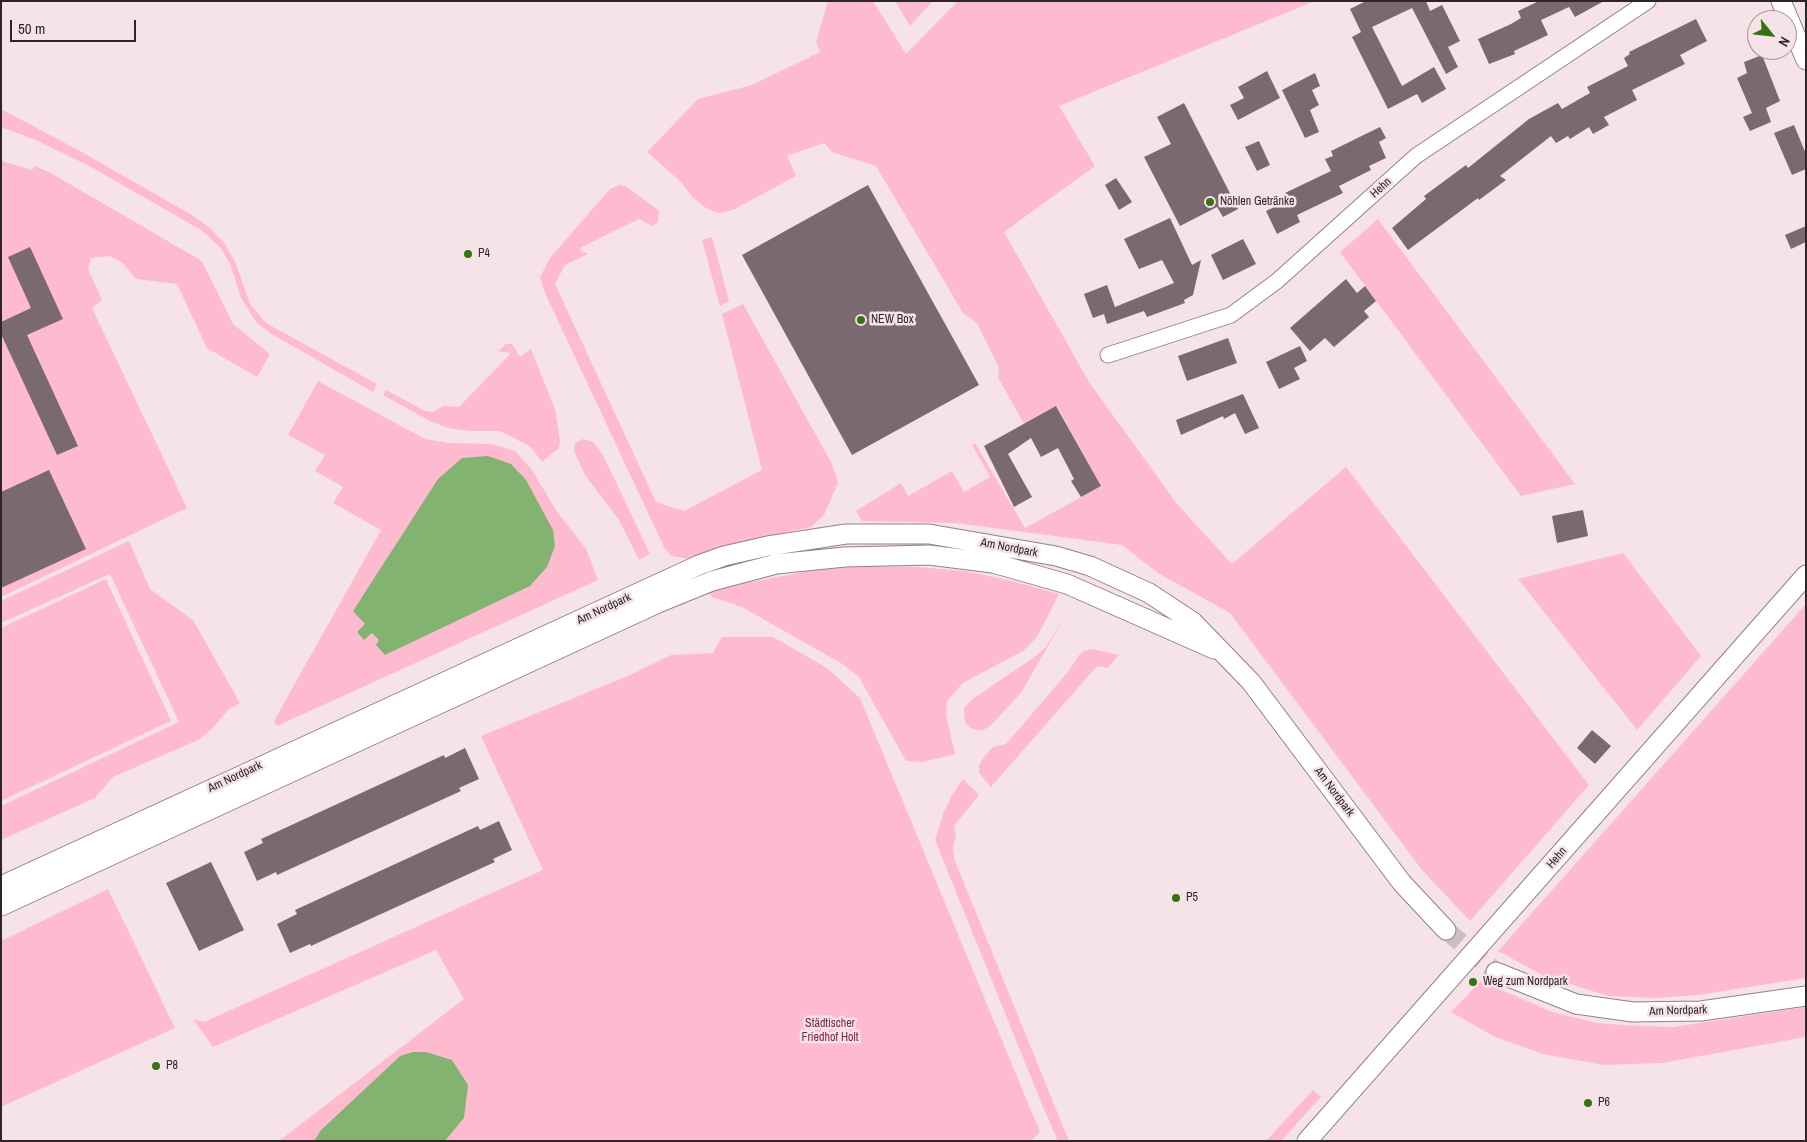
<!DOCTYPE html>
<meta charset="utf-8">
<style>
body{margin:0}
#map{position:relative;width:1807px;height:1142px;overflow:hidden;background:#f6e3e8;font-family:"Archivo Narrow",sans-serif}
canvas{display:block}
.frame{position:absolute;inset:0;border:2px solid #2d2628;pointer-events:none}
.north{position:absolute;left:1747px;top:10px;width:50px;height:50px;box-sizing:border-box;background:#f6e3e8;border:1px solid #a6979b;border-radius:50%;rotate:119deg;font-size:14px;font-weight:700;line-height:20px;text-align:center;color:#2d2628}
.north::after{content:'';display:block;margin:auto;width:18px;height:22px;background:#347410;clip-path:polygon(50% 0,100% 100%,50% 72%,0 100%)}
.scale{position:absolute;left:10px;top:20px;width:126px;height:22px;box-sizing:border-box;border:2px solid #2d2628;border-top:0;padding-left:6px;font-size:15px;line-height:18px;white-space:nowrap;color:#2d2628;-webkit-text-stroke:4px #f6e3e8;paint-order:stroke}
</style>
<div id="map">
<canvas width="1807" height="1142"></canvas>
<div class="frame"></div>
<div class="north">N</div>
<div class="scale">50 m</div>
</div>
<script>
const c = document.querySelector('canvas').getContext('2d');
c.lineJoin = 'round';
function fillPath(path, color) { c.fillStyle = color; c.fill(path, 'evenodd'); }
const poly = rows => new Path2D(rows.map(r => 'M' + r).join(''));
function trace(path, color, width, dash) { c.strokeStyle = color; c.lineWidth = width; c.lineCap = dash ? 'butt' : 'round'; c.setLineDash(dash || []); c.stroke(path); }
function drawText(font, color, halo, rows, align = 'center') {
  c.font = font + ' "Archivo Narrow",sans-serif'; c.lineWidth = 5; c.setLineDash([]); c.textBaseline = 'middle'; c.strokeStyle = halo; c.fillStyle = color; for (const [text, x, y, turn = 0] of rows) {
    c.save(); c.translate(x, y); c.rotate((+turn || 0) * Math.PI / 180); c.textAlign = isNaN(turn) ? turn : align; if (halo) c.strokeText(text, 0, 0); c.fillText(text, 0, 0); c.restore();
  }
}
const green = poly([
 [828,1,873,1,906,54,958,1,1315,1,1059,106,1095,166,1004,232,1089,382,1177,504,1232,564,1346,467,1589,785,1470,921,1422,870,1230,613,1158,573,1122,545,956,523,862,521,856,511,901,483,908,496,952,471,964,492,990,477,972,445,975,443,1025,528,1101,486,1057,406,1024,424,998,377,999,368,977,323,963,313,876,166,832,152,824,143,787,156,796,176,733,210,718,213,706,208,692,197,682,183,647,152,698,99,752,85,820,52,816,42],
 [895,1,933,1,910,26],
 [1,109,80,151,192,215,210,228,225,244,236,264,250,304,266,323,377,384,373,392,270,333,256,322,241,298,231,266,221,248,201,230,89,166,38,141,1,127],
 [1,161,32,170,35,166,49,172,202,261,233,324,270,354,257,377,207,348,177,284,136,279,123,263,110,256,91,258,88,269,102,300,92,308,187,508,1,597],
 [620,185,626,186,659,211,658,222,652,226,639,219,580,248,581,251,588,254,565,265,555,284,656,502,684,511,762,470,722,314,743,304,832,464,838,483,824,515,811,527,759,538,689,559,671,556,664,547,545,293,540,277,550,258,610,189],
 [1378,219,1575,484,1521,496,1340,252],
 [712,237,729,301,720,306,702,240],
 [506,344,512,344,520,357,531,349,555,409,560,441,559,448,542,462,531,447,500,431,470,431,448,428,430,421,383,395,386,390,425,411,433,412,443,406,459,407,511,353,498,351],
 [318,381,425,439,448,443,492,444,515,451,532,470,556,510,586,549,598,580,277,726,274,721,381,530,333,503,343,487,315,471,325,455,288,435],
 [583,439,593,442,603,455,650,554,639,560,619,520,585,475,574,451,575,443],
 [129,541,150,589,193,620,240,703,228,710,212,729,198,740,113,777,95,798,1,840,1,806,179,722,110,574,1,623,1,601],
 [1623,553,1701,656,1637,730,1518,579],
 [867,566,918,567,964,571,1008,580,1059,594,1037,637,1023,651,963,683,947,701,946,715,955,754,923,762,906,761,859,677,844,665,742,607,712,597,707,590,815,570],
 [106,579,171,721,1,801,1,628],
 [1806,604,1806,978,1698,995,1655,998,1608,996,1544,976,1498,951],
 [1067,613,1021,693,991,725,982,731,970,728,965,723,964,708,974,698,1036,656,1046,647],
 [722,637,773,637,827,668,860,698,1040,1132,1031,1141,445,1141,464,1118,400,1056,321,1130,314,1141,279,1141,464,999,436,950,213,1047,193,1019,204,1022,543,870,481,736,630,675,671,655,713,653],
 [1092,649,1119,655,1108,668,1097,666,991,787,979,773,979,765,984,757,993,747,1006,744,1068,672,1079,655,1084,651],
 [963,779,979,795,954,826,956,834,953,850,955,861,1069,1141,1058,1141,1043,1107,935,840,943,814,952,795],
 [108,889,175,1028,1,1107,1,941],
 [1481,981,1552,1012,1597,1023,1622,1025,1673,1027,1806,1007,1806,1037,1662,1063,1604,1065,1543,1054,1495,1037,1451,1012],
 [1313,1090,1321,1097,1281,1141,1266,1141]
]);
const water = poly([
 [488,456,511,464,526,480,553,530,555,546,547,567,530,586,385,655,376,645,379,640,372,633,364,640,357,632,365,624,353,611,438,479,462,458],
 [413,1052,426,1052,452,1060,468,1085,464,1118,445,1141,314,1141,321,1130,400,1056]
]);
const building = poly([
 [1366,1,1426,1,1430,11,1442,5,1460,41,1448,47,1458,67,1446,74,1412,8,1372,27,1402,86,1434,67,1446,89,1422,103,1417,94,1388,109,1352,37,1361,32,1350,9],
 [1539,1,1604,1,1575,17,1569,7,1541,20,1548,35,1514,51,1515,54,1489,64,1478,39,1511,24,1521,18,1518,11],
 [1696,19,1707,41,1680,55,1685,64,1632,90,1637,100,1604,117,1609,125,1593,134,1589,127,1570,139,1568,136,1556,143,1551,136,1500,176,1506,180,1479,200,1478,198,1408,250,1392,228,1426,199,1424,196,1466,165,1468,168,1529,119,1558,103,1562,109,1590,93,1587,87,1628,66,1624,58,1630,54,1629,52],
 [1762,55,1780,101,1766,108,1771,122,1750,131,1743,117,1752,113,1737,78,1747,73,1744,62],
 [1267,71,1280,98,1238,120,1230,105,1244,98,1238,87],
 [1315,73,1320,86,1312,90,1319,105,1310,110,1319,132,1305,138,1282,90],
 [1184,103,1238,209,1223,217,1217,207,1180,226,1144,157,1171,144,1157,117],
 [1794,125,1806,154,1806,169,1792,175,1774,133],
 [1380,127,1386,138,1379,142,1386,158,1369,166,1371,170,1339,186,1343,193,1297,215,1300,222,1277,234,1266,211,1289,200,1285,193,1331,171,1325,159,1333,156,1331,151],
 [1259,141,1270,165,1257,171,1245,147],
 [1116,178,1132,202,1119,210,1105,185],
 [868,185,979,385,852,455,742,255],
 [1170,218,1192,265,1201,260,1193,295,1184,300,1185,303,1147,317,1144,311,1107,324,1104,314,1093,318,1084,294,1107,285,1115,307,1174,283,1162,260,1139,269,1124,239],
 [1806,226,1806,242,1791,249,1785,235],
 [1243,239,1256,264,1223,280,1211,255],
 [30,247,63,319,27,335,78,446,57,455,1,334,1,322,31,308,8,257],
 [1346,279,1357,293,1365,286,1376,301,1364,311,1369,317,1334,347,1325,338,1310,351,1290,328],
 [1228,338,1237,363,1187,381,1178,356],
 [1300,346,1307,361,1294,368,1300,379,1279,389,1266,362],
 [1243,394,1259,428,1245,434,1235,413,1224,419,1223,416,1181,435,1176,420],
 [1056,406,1101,486,1081,497,1071,481,1074,479,1058,448,1041,457,1031,438,1008,454,1032,497,1014,507,984,446],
 [49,470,86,549,1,588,1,492],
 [1583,510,1588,536,1557,543,1552,516],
 [1592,730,1611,746,1595,764,1577,748],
 [465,748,479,779,459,788,461,791,277,875,276,872,257,881,244,852,263,843,261,839,444,755,445,758],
 [499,821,512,850,493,859,495,862,311,946,310,944,290,953,277,924,297,914,295,910,478,826,480,830],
 [211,862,244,930,199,951,166,883]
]);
const tertiaryTunnel = poly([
 [1446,930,1496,972]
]);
const minor = poly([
 [1108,355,1231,315,1277,281,1416,156,1648,1]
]);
const tertiary = poly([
 [1781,1,1806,60],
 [1,886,699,565,724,556,768,546,846,534,929,534,1056,556,1090,566,1149,593,1193,622,1251,682,1402,883,1446,930],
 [1,906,658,603,712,581,776,564,845,557,929,555,993,563,1067,584,1214,649],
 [1496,972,1576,1004,1633,1012,1701,1011,1806,996],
 [1307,1141,1806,575]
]);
const markers = [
 [1210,202,5,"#347410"],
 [468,254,5,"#347410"],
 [861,320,5,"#347410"],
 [1176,898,5,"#347410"],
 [1473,982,5,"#347410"],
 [156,1066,5,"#347410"],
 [1588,1103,5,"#347410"]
];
const streetNames = [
 ["Hehn",1381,188,-42],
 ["Am Nordpark",1009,548,11],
 ["Am Nordpark",604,609,-25],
 ["Am Nordpark",235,777,-25],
 ["Am Nordpark",1334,792,53],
 ["Hehn",1557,858,-49],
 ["Am Nordpark",1678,1011,-2]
];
const poiNames = [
 ["Nöhlen Getränke",1220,202],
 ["P4",478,254],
 ["NEW Box",871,320],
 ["P5",1186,898],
 ["Weg zum Nordpark",1483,982],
 ["P8",166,1066],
 ["P6",1598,1103]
];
const parkNames = [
 ["Städtischer",830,1024],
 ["Friedhof Holt",830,1038]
];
fillPath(green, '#febbcf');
fillPath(water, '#83b370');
fillPath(building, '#7a696e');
trace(tertiaryTunnel, '#cebdc2', 19, [19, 9]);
trace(minor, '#928186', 17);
trace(tertiary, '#928186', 21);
trace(minor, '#fff', 15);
trace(tertiary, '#fff', 19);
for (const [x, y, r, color] of markers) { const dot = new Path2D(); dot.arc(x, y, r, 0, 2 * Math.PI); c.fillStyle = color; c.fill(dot); trace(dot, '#f6e3e8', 2); }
drawText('12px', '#2d2628', '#f6e3e8', streetNames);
drawText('12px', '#2d2628', '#f6e3e8', poiNames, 'left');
drawText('12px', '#84234c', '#f6e3e8', parkNames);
</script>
